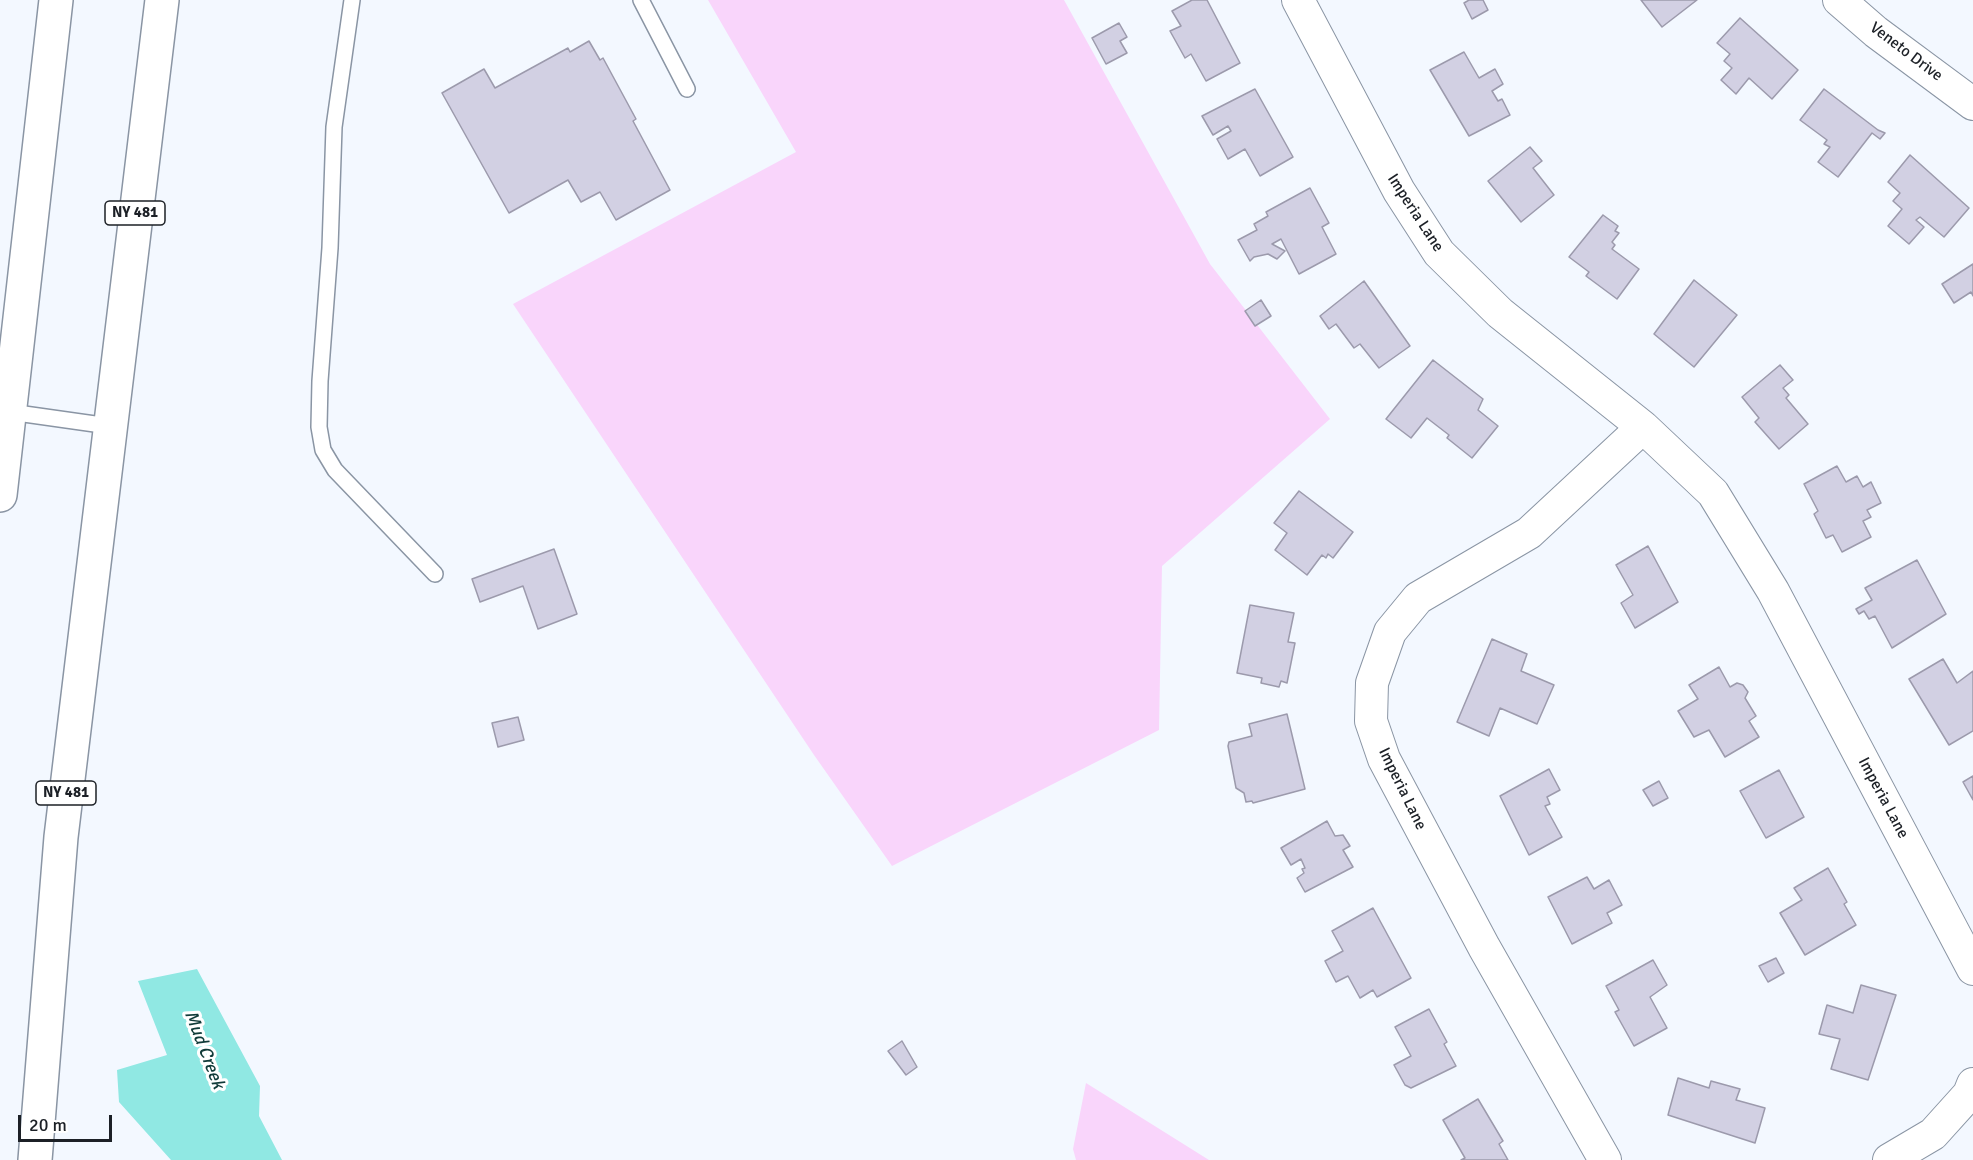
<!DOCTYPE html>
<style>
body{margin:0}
#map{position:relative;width:1973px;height:1160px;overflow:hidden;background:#f3f8ff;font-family:Signika,sans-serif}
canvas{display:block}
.scale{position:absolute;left:18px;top:1115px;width:94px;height:27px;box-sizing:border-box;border:3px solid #1c2026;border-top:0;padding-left:8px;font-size:18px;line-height:21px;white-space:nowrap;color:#1c2026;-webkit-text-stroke:4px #fff;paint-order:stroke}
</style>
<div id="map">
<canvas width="1973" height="1160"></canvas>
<div class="scale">20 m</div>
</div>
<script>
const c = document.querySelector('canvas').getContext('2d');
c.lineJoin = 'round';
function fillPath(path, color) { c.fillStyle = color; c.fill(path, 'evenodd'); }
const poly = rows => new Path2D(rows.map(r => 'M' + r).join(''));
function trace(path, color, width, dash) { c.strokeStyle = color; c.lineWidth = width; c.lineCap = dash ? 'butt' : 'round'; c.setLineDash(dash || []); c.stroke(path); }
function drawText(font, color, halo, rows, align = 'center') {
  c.font = font + ' Signika,sans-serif'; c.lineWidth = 6; c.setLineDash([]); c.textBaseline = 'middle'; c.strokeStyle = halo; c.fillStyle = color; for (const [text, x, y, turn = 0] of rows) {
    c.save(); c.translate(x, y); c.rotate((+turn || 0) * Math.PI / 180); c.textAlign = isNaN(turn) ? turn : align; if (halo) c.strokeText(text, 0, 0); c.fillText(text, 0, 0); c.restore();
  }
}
const green = poly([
 [708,0,1064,0,1210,264,1330,419,1162,566,1159,730,892,866,814,755,513,304,796,152],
 [1086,1083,1209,1160,1076,1160,1073,1149]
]);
const water = poly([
 [197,969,260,1086,259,1116,282,1160,171,1160,119,1102,117,1070,167,1055,138,981]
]);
const building = poly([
 [1192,0,1207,0,1240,63,1206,81,1191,54,1185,58,1170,31,1181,26,1172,11,1192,0],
 [1469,0,1483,0,1488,10,1472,19,1464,3,1469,0],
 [1641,0,1697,0,1662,27,1641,0],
 [1740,18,1798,70,1772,99,1749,78,1736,94,1721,80,1732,68,1724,61,1730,54,1717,43,1740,18],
 [1119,23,1127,37,1120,41,1127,53,1106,64,1092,38,1119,23],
 [589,41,600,60,603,58,636,119,633,121,670,190,616,220,600,192,581,202,568,180,509,213,442,93,484,69,495,88,568,48,570,52,589,41],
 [1464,52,1479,78,1495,69,1503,84,1492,91,1498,101,1502,99,1510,115,1469,136,1430,70,1464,52],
 [1255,89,1293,157,1260,176,1245,149,1228,159,1217,139,1231,131,1228,126,1213,135,1202,116,1255,89],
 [1824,89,1878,130,1885,133,1880,139,1872,133,1838,177,1818,162,1830,147,1824,144,1827,140,1800,120,1824,89],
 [1530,147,1542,161,1533,168,1554,195,1521,222,1488,181,1530,147],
 [1910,155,1969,208,1944,237,1920,217,1916,220,1924,227,1909,244,1888,226,1902,209,1893,201,1900,193,1888,182,1910,155],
 [1310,188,1329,223,1322,227,1336,254,1299,274,1281,239,1272,244,1285,251,1277,259,1268,254,1254,257,1250,261,1238,240,1257,230,1254,224,1268,216,1266,212,1310,188],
 [1603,215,1618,226,1615,231,1619,233,1612,242,1615,245,1612,249,1639,269,1617,299,1586,276,1589,272,1569,257,1603,215],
 [1973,264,1973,296,1971,292,1954,303,1942,284,1973,264],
 [1694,280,1737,315,1694,367,1654,334,1694,280],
 [1364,281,1410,346,1379,368,1360,344,1354,348,1336,324,1329,329,1320,316,1364,281],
 [1261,300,1271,316,1255,326,1245,311,1261,300],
 [1433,360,1483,399,1478,410,1498,426,1472,458,1447,438,1449,435,1427,418,1411,438,1386,419,1433,360],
 [1780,365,1793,380,1783,388,1789,395,1786,398,1808,424,1779,449,1755,422,1759,418,1742,397,1780,365],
 [1837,466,1846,482,1857,476,1863,487,1871,482,1881,503,1867,510,1871,517,1863,521,1871,537,1842,552,1833,535,1826,538,1814,514,1818,511,1804,484,1837,466],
 [1299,491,1353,532,1333,558,1328,554,1326,558,1322,555,1307,575,1275,550,1287,533,1274,523,1299,491],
 [1648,546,1678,602,1635,628,1621,603,1633,595,1616,565,1648,546],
 [554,549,577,614,538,629,523,586,480,602,472,579,554,549],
 [1917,560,1946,614,1892,648,1875,616,1869,619,1864,611,1859,614,1856,609,1872,600,1865,588,1917,560],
 [1250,605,1294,613,1288,642,1295,643,1287,683,1281,681,1279,687,1261,683,1262,678,1237,673,1250,605],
 [1492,639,1527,654,1521,671,1554,685,1537,724,1500,708,1489,736,1457,722,1492,639],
 [1943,659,1957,683,1973,671,1973,731,1949,745,1909,679,1943,659],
 [1719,667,1730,687,1737,683,1743,685,1748,692,1745,698,1756,716,1749,721,1759,737,1725,757,1709,730,1694,737,1678,711,1698,699,1689,685,1719,667],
 [1287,714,1305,789,1253,803,1252,801,1246,802,1244,793,1236,788,1228,746,1229,742,1252,736,1249,724,1287,714],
 [518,717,524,740,498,747,492,723,518,717],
 [1549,769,1560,790,1547,797,1550,804,1545,806,1562,837,1529,855,1500,796,1549,769],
 [1779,770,1804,817,1766,838,1740,791,1779,770],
 [1973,776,1973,800,1963,782,1973,776],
 [1659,781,1668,798,1653,806,1643,790,1659,781],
 [1327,821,1335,836,1343,835,1350,846,1343,850,1353,867,1305,892,1297,878,1304,873,1302,869,1305,868,1301,859,1291,865,1281,848,1327,821],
 [1828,868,1847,902,1844,904,1856,925,1805,955,1780,913,1802,900,1794,888,1828,868],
 [1587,877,1594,889,1609,880,1622,905,1607,913,1612,923,1572,944,1548,897,1587,877],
 [1373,908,1411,978,1377,997,1373,990,1360,998,1348,976,1336,982,1325,961,1343,951,1332,931,1373,908],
 [1776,958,1784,973,1768,982,1759,966,1776,958],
 [1653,960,1667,985,1650,997,1667,1028,1634,1046,1615,1012,1619,1010,1606,986,1653,960],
 [1861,985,1896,995,1868,1080,1831,1069,1840,1039,1819,1034,1827,1005,1853,1013,1861,985],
 [1429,1009,1447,1042,1444,1044,1456,1066,1411,1088,1405,1085,1394,1065,1411,1056,1395,1027,1429,1009],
 [902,1041,917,1067,906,1075,888,1051,902,1041],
 [1678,1078,1709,1088,1711,1081,1740,1089,1736,1100,1765,1108,1755,1143,1668,1115,1678,1078],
 [1478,1099,1503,1141,1499,1144,1508,1160,1461,1160,1465,1158,1443,1120,1478,1099]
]);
const lane = poly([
 [352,0,334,127,330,248,320,381,319,427,323,450,335,470,435,574],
 [641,0,687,89],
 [10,412,109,426]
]);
const street = poly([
 [1298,0,1399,191,1439,253,1500,313,1643,427,1713,493,1773,591,1973,969],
 [1839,0,1876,32,1973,104],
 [1605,1160,1484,947,1384,759,1371,721,1372,683,1390,632,1418,598,1529,533,1643,427],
 [1889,1160,1933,1134,1969,1094,1973,1084]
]);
const highway = poly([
 [0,495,56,0],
 [35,1160,61,837,162,0]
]);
const shields = [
 [135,213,60],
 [66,793,60]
];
const shieldNames = [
 ["NY 481",135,213],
 ["NY 481",66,793]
];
const streetNames = [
 ["Veneto Drive",1906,52,37],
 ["Imperia Lane",1415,213,57],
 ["Imperia Lane",1402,789,64],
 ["Imperia Lane",1883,798,62]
];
const waterNames = [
 ["Mud Creek",204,1050,69]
];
fillPath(green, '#f9d5fb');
fillPath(water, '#90e8e3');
fillPath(building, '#d2d0e3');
trace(building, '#9c9aac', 1.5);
trace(lane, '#8a95a4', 18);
trace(street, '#8a95a4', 34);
trace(highway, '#8a95a4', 36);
trace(lane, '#fff', 15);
trace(street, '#fff', 32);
trace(highway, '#fff', 33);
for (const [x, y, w] of shields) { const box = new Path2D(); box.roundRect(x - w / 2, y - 12, w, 24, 4.5); c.fillStyle = '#fff'; c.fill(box); trace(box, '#1c2026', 1.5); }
drawText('bold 15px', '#1c2026', null, shieldNames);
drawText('16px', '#1c2026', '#fff', streetNames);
drawText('italic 18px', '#103b39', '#fff', waterNames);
</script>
